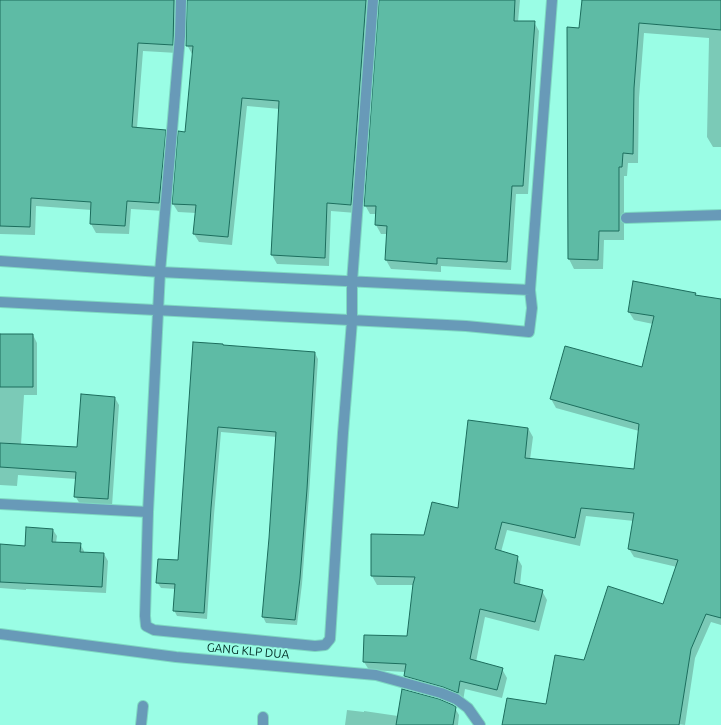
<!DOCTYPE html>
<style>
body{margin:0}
canvas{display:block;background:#9afde5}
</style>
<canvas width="721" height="725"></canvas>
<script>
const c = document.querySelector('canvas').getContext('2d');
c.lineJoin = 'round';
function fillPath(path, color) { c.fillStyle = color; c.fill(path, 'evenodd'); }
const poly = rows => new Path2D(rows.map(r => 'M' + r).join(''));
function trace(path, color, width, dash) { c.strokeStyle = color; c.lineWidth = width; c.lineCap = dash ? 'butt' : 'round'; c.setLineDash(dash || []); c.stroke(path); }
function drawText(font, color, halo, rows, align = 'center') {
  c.font = font + ' Ubuntu,sans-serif'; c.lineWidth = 3.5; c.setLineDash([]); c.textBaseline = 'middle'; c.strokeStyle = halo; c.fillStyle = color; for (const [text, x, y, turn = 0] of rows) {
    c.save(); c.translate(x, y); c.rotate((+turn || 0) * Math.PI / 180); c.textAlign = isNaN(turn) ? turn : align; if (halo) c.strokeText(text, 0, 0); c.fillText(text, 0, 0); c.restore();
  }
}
const shadow = poly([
 [0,0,371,0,356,213,331,211,329,266,277,264,272,255,280,109,247,106,232,245,199,242,194,234,196,213,178,212,173,204,186,133,193,54,192,54,187,45,187,2,182,3,177,53,143,51,137,128,165,131,170,140,164,211,131,209,129,234,96,233,91,224,92,210,36,206,35,235,0,234],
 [380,0,520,0,518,22,534,22,539,31,528,194,516,194,511,270,441,266,441,272,391,269,386,260,387,234,381,234,376,225,377,214,370,214,365,205],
 [583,0,721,0,721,147,713,147,707,137,709,38,644,33,639,98,638,163,628,163,627,176,624,176,624,240,604,240,603,269,574,269,569,259,580,29],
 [695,294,697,296,721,300,721,625,711,622,695,658,685,725,669,723,668,725,504,725,547,706,584,662,664,606,677,567,634,557,629,549,634,521,586,516,580,546,507,530,501,552,517,557,522,566,520,585,542,591,547,600,539,631,485,617,476,662,502,669,507,678,502,698,465,689,463,701,410,684,405,676,405,672,369,670,364,662,408,637,414,585,377,585,372,576,425,536,458,509,528,428,533,437,530,460,635,470,639,431,556,408,551,399,643,368,653,324,634,320,629,312],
 [0,335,33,335,37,343,37,395,24,395,21,445,78,448,115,398,119,405,112,506,80,504,75,496,76,479,18,475,17,486,0,485],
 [223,346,315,353,318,359,309,495,302,584,297,625,266,623,263,617,270,538,277,437,221,432,214,515,207,619,177,616,174,610,176,589,161,588,157,582,179,562],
 [53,530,57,536,56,543,80,544,84,551,84,553,104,554,108,561,106,593,26,589,26,590,0,588,0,545,26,547],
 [455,708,459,715,458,725,345,725,347,710,364,712,364,711,398,716]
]);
const building = poly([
 [0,0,174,0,173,45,138,43,136,72,132,127,166,130,159,203,127,201,125,226,90,224,91,202,31,198,30,227,0,226,0,0],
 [187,0,366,0,351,205,327,203,325,258,271,255,279,101,242,98,228,237,193,234,196,205,172,204,178,131,185,132,193,46,186,46,187,0],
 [379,0,515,0,514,21,535,21,523,186,512,186,507,262,437,258,437,264,385,260,387,226,375,225,376,206,364,206,379,0],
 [582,0,721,0,721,30,639,23,634,88,633,154,623,153,622,167,619,167,619,231,599,231,598,260,568,259,567,27,579,28,582,0],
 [633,281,696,293,695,295,721,299,721,618,706,614,691,649,679,725,502,725,507,698,546,704,555,655,584,660,608,586,663,604,678,560,628,549,634,513,581,508,575,538,502,522,495,549,518,556,514,583,543,590,535,622,480,609,470,659,503,668,497,690,460,681,458,693,443,687,404,676,406,664,363,662,364,635,407,636,413,584,415,577,371,576,371,534,424,535,432,502,458,508,468,420,528,428,525,458,634,469,639,424,550,399,565,346,642,367,654,316,628,312,633,281],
 [0,334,33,334,33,387,0,387,0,334],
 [193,342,223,344,223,345,315,352,307,489,300,578,295,620,262,617,269,538,276,432,218,427,211,508,204,613,173,611,175,584,156,583,158,559,178,560,193,342],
 [81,394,115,397,108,499,74,497,76,472,0,467,0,443,77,447,81,394],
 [26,527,53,529,52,542,81,543,80,552,104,553,102,587,0,582,0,544,25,546,26,527],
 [402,689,439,699,453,705,456,707,453,725,396,725,402,689]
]);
const minor = poly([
 [181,0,180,36,160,272,148,512,145,616,146,626,154,630,315,646,325,645,330,639,343,433,352,321,352,282,373,0],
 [626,218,721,215],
 [0,261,160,272,530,290],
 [0,302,466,326,529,332,532,308,530,290,552,0],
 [0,504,148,512],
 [0,634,176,657,376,675,441,693,456,699,468,708,480,725],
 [141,725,143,706],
 [263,725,263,717]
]);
const streetNames = [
 ["GANG KLP DUA",248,651,5]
];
fillPath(shadow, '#0003');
fillPath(building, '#5ebba5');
trace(building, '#1c6d5d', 1);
trace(minor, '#7ed8c2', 12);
trace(minor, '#689ab8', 10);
drawText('12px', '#002e25', '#9afde5', streetNames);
</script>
